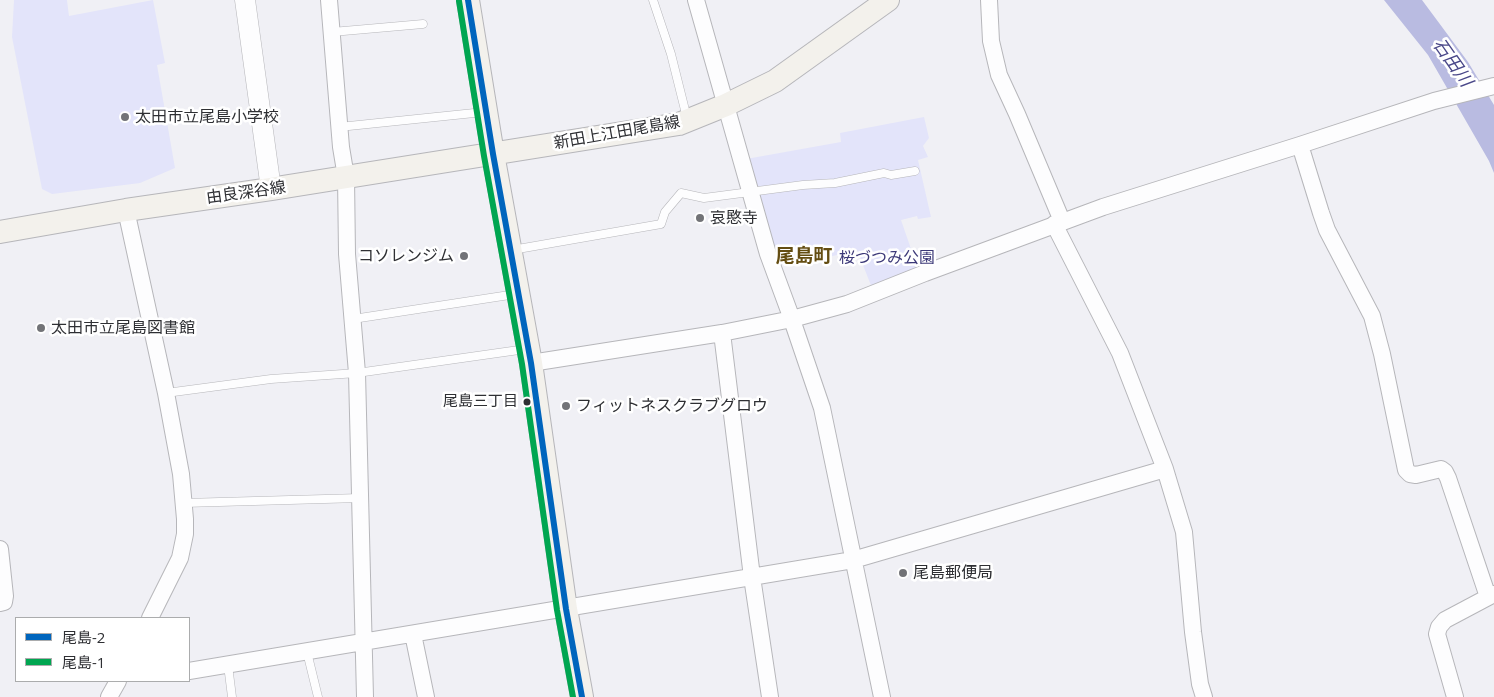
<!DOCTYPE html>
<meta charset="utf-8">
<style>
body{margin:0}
#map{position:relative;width:1494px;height:697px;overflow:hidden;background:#f0f0f5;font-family:"Open Sans","Noto Sans JP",sans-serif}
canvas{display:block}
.legend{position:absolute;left:15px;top:617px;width:175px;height:65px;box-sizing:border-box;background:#fff;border:1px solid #abacad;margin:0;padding:6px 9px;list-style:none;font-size:15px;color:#2e2f33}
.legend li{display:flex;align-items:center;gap:10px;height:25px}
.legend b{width:25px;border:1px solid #abacad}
</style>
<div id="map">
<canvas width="1494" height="697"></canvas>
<ul class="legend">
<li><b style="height:6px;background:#0065bd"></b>尾島-2</li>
<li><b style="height:6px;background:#00a651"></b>尾島-1</li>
</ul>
</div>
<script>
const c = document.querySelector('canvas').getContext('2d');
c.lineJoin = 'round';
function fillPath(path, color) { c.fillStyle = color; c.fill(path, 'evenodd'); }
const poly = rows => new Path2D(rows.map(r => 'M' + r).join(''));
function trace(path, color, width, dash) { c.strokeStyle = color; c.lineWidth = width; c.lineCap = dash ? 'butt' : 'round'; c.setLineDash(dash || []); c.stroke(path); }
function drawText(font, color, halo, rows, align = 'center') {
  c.font = font + ' "Open Sans","Noto Sans JP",sans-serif'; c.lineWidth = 5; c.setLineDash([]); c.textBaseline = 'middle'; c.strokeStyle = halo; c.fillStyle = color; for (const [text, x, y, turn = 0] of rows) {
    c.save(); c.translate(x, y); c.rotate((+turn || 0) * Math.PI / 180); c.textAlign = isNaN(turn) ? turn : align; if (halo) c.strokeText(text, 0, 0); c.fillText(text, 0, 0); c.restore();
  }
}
const green = poly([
 [14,0,67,0,69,16,153,0,165,63,157,65,175,168,140,183,52,194,42,189,12,37],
 [924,117,929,138,923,146,928,157,918,160,931,217,918,219,917,216,901,220,920,275,874,293,857,250,817,260,815,252,774,256,746,159,841,142,840,133]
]);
const water = poly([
 [1384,0,1422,0,1468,62,1494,105,1494,173,1489,161,1428,55]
]);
const service = poly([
 [653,0,671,54,687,118],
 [332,32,423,24],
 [339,127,484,112],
 [512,250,661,224,665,212,681,193,704,198,803,185,835,183,884,173,891,175,915,171],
 [353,319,516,294],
 [166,393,271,379,357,373,526,349],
 [184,503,360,498],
 [307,652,318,697],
 [228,665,232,697]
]);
const minor = poly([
 [329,0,341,147,346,177,347,254,357,373,365,697],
 [696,0,768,254,789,311,822,408,882,697],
 [989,0,991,41,999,75,1017,114,1062,221],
 [1300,145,1321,213,1327,230,1372,316,1382,354,1406,470,1410,474,1416,475,1441,469,1445,472,1448,478,1488,597],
 [126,210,166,393,181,474,185,519,185,534,180,558,150,618],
 [1054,224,1120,353,1165,469,1184,532,1193,632,1200,684,1204,697],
 [722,333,752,577,770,697],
 [531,363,722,333,792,319,847,304,925,273,1103,207,1300,145,1434,101,1494,86],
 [0,549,5,596,4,602,0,603],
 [413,634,426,697],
 [189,671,853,560,1165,469],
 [109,697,118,681],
 [1455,697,1437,634,1439,627,1445,620,1494,594]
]);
const tertiary = poly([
 [245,0,271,189]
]);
const secondary = poly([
 [468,0,493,154,531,363,566,609,582,697],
 [0,232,126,210,271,189,679,124,726,105,775,81,888,0]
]);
const bus1 = poly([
 [468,0,493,154,531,363,566,609,582,697]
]);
const bus2 = poly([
 [459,1,484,156,522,364,557,610,573,697]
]);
const markers = [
 [125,117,5,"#727377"],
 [700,218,5,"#727377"],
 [464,256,5,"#727377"],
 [41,328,5,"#727377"],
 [527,402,4.5,"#2e2f33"],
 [566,406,5,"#727377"],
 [903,573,5,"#727377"]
];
const busNames = [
 ["尾島三丁目",518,402]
];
const poiNames = [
 ["太田市立尾島小学校",135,117],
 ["哀愍寺",710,218],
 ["コソレンジム",454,256,"right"],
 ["太田市立尾島図書館",51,328],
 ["フィットネスクラブグロウ",576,406],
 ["尾島郵便局",913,573]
];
const streetNames = [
 ["新田上江田尾島線",617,133,-10],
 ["由良深谷線",246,193,-8]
];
const parkNames = [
 ["桜づつみ公園",887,258]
];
const waterNames = [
 ["石田川",1452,63,55]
];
const quarterNames = [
 ["尾島町",804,257]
];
fillPath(green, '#e3e4fa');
fillPath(water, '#b9bbe1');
trace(service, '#b6b6ba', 9);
trace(minor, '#b6b6ba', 18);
trace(tertiary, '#b6b6ba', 21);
trace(secondary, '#b6b6ba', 24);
trace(service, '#fdfdfe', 8);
trace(minor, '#fdfdfe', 16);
trace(tertiary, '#fdfdfe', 20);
trace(secondary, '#f3f1ec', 22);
trace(bus1, '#0065bd', 6);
trace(bus2, '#00a651', 6);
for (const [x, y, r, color] of markers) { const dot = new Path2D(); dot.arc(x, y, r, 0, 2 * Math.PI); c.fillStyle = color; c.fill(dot); trace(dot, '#fff', 2); }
drawText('15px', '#2e2f33', '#fff', busNames, 'right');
drawText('16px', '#2e2f33', '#fff', poiNames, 'left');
drawText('16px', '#2e2f33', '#fff', streetNames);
drawText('16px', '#3c3978', '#fff', parkNames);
drawText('italic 18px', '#4a4889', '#fff', waterNames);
drawText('bold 19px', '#644d12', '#fff', quarterNames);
</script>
